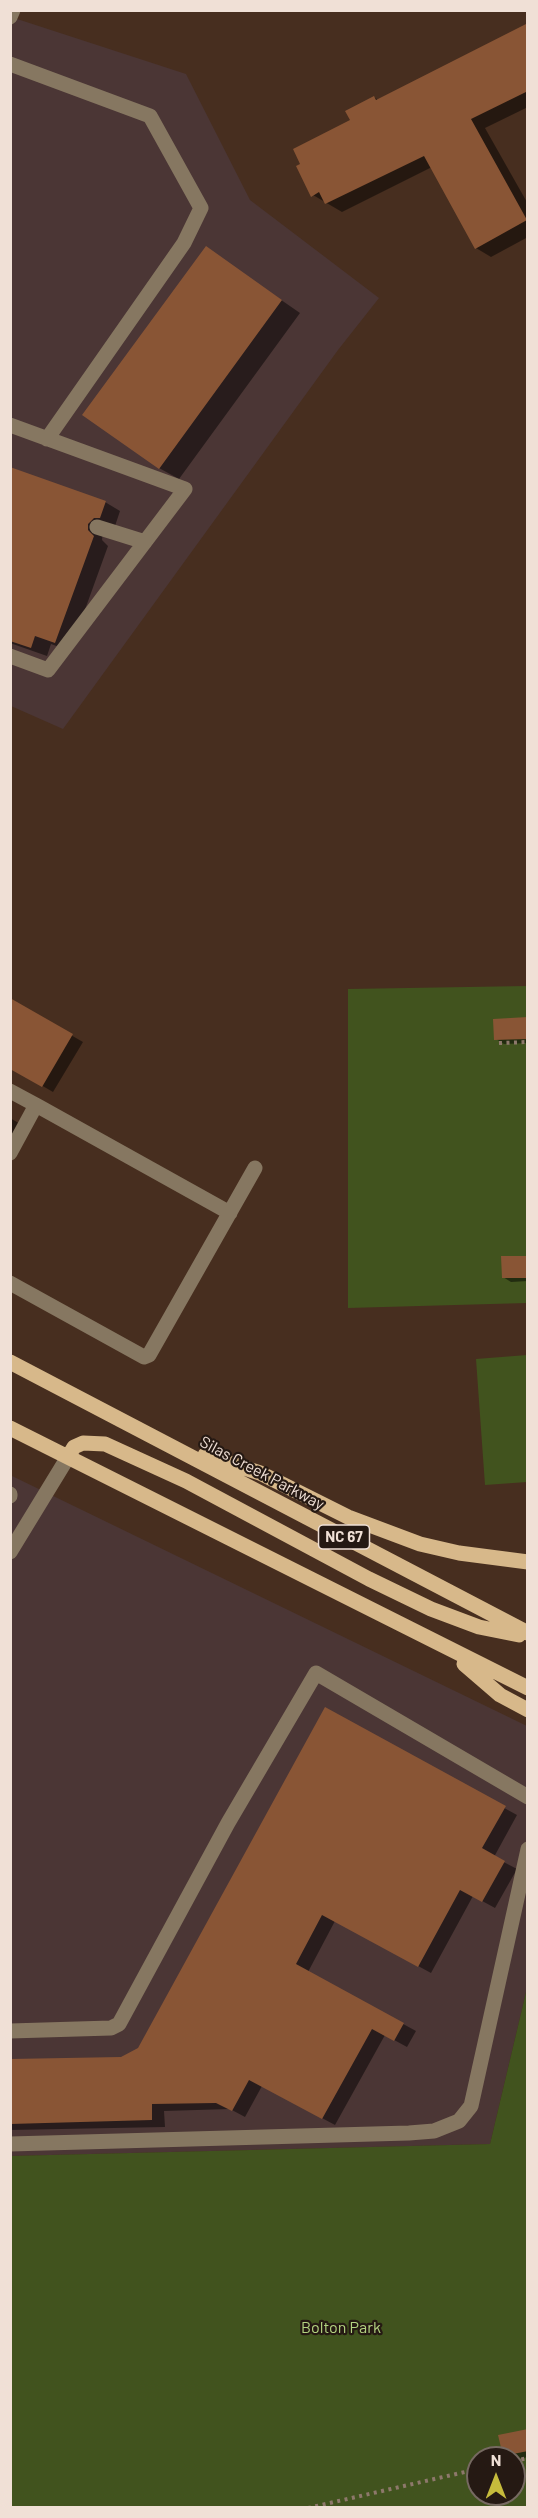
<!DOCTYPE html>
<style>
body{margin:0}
#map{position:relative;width:538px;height:2518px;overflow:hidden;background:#472e1f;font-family:Barlow,sans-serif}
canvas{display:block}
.frame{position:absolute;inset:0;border:12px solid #f0e0d6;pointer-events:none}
.north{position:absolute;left:466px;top:2446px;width:60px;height:60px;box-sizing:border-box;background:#251913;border:2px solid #766961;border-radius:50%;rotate:0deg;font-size:16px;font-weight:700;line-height:24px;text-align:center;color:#f0e0d6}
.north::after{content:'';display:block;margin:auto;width:21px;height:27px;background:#c6bb3c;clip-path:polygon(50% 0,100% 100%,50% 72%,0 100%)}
</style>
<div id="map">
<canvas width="538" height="2518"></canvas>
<div class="frame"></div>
<div class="north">N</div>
</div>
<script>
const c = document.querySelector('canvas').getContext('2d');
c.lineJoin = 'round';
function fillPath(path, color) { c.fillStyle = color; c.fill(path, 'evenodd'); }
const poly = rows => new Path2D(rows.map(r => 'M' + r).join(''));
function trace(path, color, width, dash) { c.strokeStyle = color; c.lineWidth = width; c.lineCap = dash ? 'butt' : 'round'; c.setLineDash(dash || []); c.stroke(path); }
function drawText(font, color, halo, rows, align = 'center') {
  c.font = font + ' Barlow,sans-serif'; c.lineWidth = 4.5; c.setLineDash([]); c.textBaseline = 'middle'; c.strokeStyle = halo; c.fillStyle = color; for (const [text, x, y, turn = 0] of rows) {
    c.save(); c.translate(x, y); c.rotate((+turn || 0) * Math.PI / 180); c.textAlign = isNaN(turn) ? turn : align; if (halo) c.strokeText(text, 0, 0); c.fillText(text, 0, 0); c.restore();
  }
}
const commercial = poly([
 [11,17,186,74,250,200,379,298,338,350,63,729,11,706],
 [10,1475,527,1726,527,1988,490,2144,11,2156]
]);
const green = poly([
 [527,986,527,1303,348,1308,348,989],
 [527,1355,527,1482,485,1485,476,1359],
 [527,1988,527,2507,11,2507,10,2156,490,2144],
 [478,2458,514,2458,514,2494,478,2494]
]);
const shadow = poly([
 [527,25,528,107,485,128,528,204,528,237,491,257,476,248,432,167,342,212,313,195,352,121,374,97,378,100],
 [206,248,300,313,179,479,159,468],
 [10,468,105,502,120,511,115,526,103,532,102,540,108,546,70,651,51,644,47,656,10,643],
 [10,1000,83,1042,53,1092,10,1067],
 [528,1019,528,1043,504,1044,496,1039],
 [10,1118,22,1125,10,1147],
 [528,1257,528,1281,511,1282,503,1277],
 [326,1710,517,1815,494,1857,517,1869,495,1908,473,1896,431,1973,335,1921,308,1972,416,2031,407,2047,385,2035,335,2125,262,2086,245,2117,230,2109,164,2111,165,2127,10,2130,10,2061,121,2059,139,2050],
 [528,2430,528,2457,514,2460,504,2455]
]);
const building = poly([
 [528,23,528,91,471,119,527,220,475,249,424,156,325,204,319,192,311,197,296,166,300,164,293,149,350,120,345,111,374,96,376,100],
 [206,246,282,300,159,469,82,415],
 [10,467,106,501,100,518,94,518,88,524,88,530,94,536,55,643,35,636,31,648,10,641],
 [10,998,73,1034,42,1087,10,1069],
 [528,1017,528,1039,494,1040,493,1019],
 [501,1256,528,1256,528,1278,502,1278],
 [325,1707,506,1806,482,1848,505,1861,482,1902,460,1890,418,1967,322,1915,296,1964,404,2023,394,2041,372,2029,322,2119,249,2080,232,2111,216,2103,152,2104,152,2120,10,2124,10,2059,121,2057,138,2048],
 [528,2429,528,2451,503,2456,498,2435]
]);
const path = poly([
 [499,1043,528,1042],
 [514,2461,528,2458],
 [308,2508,478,2469]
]);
const minor = poly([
 [10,17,13,10],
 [10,64,150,116,201,208,184,243,47,439],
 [10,425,185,489,48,670,10,656],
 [97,527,145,542],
 [10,1091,36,1105,10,1153],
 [36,1105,230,1213],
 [10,1283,144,1357,149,1355,255,1168],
 [10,1494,10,1496],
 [10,1552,68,1457],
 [10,2031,111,2028,119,2024,228,1823,316,1673,528,1797],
 [10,2144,409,2133,434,2131,459,2121,471,2106,528,1849]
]);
const major = poly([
 [10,1362,528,1633],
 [10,1428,528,1688],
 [205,1455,260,1473,348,1517,420,1544,459,1553,528,1562],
 [68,1457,74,1447,83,1443,105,1444,186,1481,369,1579,431,1609,479,1627,519,1635],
 [464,1664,500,1695,528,1710]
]);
const shields = [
 [344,1537,51]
];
const shieldNames = [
 ["NC 67",344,1537]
];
const streetNames = [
 ["Silas Creek Parkway",262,1473,28]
];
const parkNames = [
 ["Bolton Park",341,2328]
];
fillPath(commercial, '#4b3635');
fillPath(green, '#41531e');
fillPath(shadow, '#0007');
fillPath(building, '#895535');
trace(path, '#8d786b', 4, [3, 4.5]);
trace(minor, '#867761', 15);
trace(major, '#d7b88a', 15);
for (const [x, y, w] of shields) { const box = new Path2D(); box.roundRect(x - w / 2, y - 12, w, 24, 4.5); c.fillStyle = '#251913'; c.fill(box); trace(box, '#f0e0d6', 1.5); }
drawText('bold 15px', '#f0e0d6', null, shieldNames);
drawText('16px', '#f0e0d6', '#251913', streetNames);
drawText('16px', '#b3d280', '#251913', parkNames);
</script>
